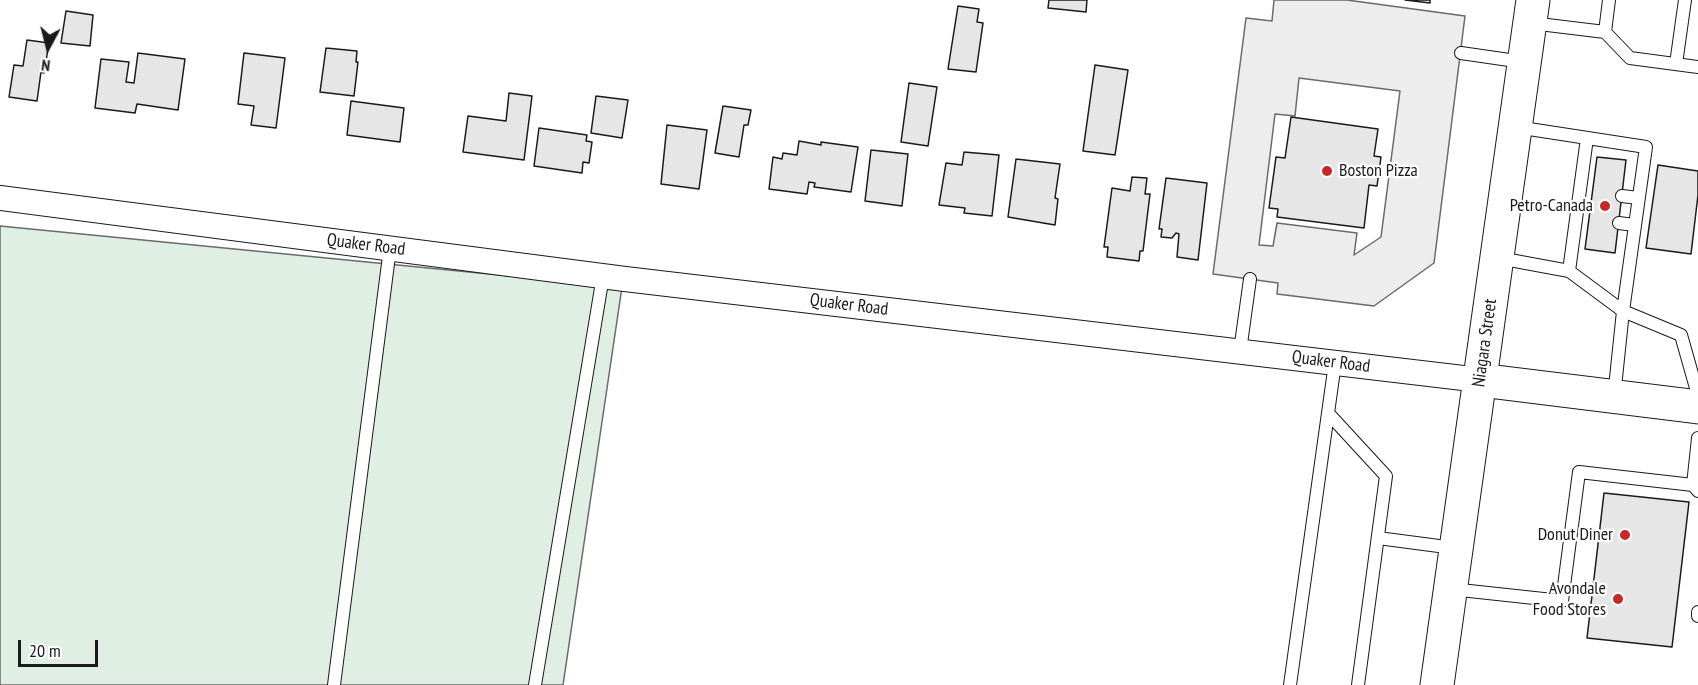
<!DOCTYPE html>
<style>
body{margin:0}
#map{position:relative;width:1698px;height:685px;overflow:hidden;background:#fff;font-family:"PT Sans Narrow",sans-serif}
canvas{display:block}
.north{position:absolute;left:18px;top:18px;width:60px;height:60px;-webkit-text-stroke:4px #fff;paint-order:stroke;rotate:187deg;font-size:16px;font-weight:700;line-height:24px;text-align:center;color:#1a1a1a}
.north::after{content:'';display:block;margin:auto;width:21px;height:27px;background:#1a1a1a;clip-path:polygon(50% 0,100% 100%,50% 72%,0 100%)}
.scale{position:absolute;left:18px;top:640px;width:80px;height:27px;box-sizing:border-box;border:3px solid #1a1a1a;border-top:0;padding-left:8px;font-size:18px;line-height:21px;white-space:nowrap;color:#1a1a1a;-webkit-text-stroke:4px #fff;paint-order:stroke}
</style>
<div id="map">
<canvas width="1698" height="685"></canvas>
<div class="north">N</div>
<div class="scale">20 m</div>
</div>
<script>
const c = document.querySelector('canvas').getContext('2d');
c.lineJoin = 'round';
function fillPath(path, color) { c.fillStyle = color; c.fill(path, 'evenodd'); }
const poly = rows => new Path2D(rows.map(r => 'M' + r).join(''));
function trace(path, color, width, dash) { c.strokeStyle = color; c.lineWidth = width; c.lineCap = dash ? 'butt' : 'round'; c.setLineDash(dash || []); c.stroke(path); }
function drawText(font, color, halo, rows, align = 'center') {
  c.font = font + ' "PT Sans Narrow",sans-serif'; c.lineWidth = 4.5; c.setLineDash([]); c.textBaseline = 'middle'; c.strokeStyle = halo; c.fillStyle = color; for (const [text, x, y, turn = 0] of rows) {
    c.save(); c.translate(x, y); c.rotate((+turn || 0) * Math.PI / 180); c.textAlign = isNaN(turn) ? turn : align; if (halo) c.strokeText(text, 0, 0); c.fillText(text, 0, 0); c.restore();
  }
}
const green = poly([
 [0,226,622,287,563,685,0,685,0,226]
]);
const parking = poly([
 [1274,0,1347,0,1465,16,1434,263,1374,306,1277,294,1278,283,1213,274,1246,18,1272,21,1274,0],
 [1299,78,1400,91,1381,237,1354,255,1357,233,1277,223,1273,246,1259,245,1275,114,1295,116,1299,78]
]);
const building = poly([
 [1049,0,1087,0,1086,12,1048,8,1049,0],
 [1405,0,1430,0,1430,3,1405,0],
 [958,6,979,9,977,22,983,23,976,72,948,69,958,6],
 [66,11,93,15,90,46,61,43,66,11],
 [27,40,49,43,44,73,41,72,37,101,9,97,14,65,23,66,27,40],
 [326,48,357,51,356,62,358,62,354,96,320,92,326,48],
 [138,53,185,59,178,110,137,104,135,113,95,108,101,59,129,62,126,82,134,83,138,53],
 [244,53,285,58,276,128,251,125,254,106,238,104,244,53],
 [1095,65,1128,70,1115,155,1083,151,1095,65],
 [909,83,937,87,928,146,901,142,909,83],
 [509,93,532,96,524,160,463,152,468,116,506,121,509,93],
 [596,96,628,100,622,138,591,133,596,96],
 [351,101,404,108,400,142,347,135,351,101],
 [723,106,751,110,748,125,744,125,739,157,715,153,723,106],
 [1291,117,1378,129,1374,156,1381,157,1377,186,1369,185,1364,228,1277,217,1278,209,1269,208,1276,157,1285,158,1291,117],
 [667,125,707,130,699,189,661,184,667,125],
 [539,128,587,135,586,141,592,142,589,163,583,162,582,173,534,166,539,128],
 [799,141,821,145,821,142,858,147,851,192,814,187,815,183,809,182,807,194,769,189,773,157,782,159,783,153,797,155,799,141],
 [871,150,908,154,902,206,865,201,871,150],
 [964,152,999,155,992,216,964,213,965,208,939,205,946,163,962,165,964,152],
 [1597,157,1626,160,1615,253,1585,249,1597,157],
 [1016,159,1060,164,1055,198,1058,199,1055,225,1008,217,1016,159],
 [1658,165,1698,171,1698,195,1691,254,1646,248,1658,165],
 [1132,177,1147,178,1145,194,1150,194,1143,251,1140,251,1139,261,1107,257,1108,247,1104,247,1112,188,1130,191,1132,177],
 [1166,178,1207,183,1198,260,1177,257,1179,234,1176,233,1172,238,1161,237,1162,229,1159,229,1166,178],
 [1604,493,1689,502,1672,647,1587,638,1604,493]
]);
const lane = poly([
 [1531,23,1605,32,1630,58,1698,67],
 [1605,32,1609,0],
 [1461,53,1523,62],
 [1676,64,1685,0],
 [1622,196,1638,198],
 [1619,223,1634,225],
 [1499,258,1569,271,1623,311,1646,147,1516,127],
 [1569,271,1587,138],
 [1240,351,1250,279],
 [1614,397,1623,311,1681,335,1698,395],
 [1328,413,1386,476,1358,685],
 [1693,485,1698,438],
 [1378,538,1454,548],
 [1451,589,1562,601,1579,472,1693,485,1698,491],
 [1698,616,1698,612],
 [334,685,390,248],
 [535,685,603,276],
 [1290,685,1335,363]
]);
const street = poly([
 [0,198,625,279,1480,380]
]);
const secondary = poly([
 [1480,380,1698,407],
 [1437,685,1533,0]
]);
const markers = [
 [1327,171,6,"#c62828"],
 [1605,206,6,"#c62828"],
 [1625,535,6,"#c62828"],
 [1618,599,6,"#c62828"]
];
const poiNames = [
 ["Boston Pizza",1339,171,"left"],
 ["Petro-Canada",1593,206],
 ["Donut Diner",1613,535],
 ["Avondale",1606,589],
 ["Food Stores",1606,610]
];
const streetNames = [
 ["Quaker Road",366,245,7],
 ["Quaker Road",849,305,7],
 ["Niagara Street",1485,343,-82],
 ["Quaker Road",1331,362,7]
];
fillPath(green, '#e0efe3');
trace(green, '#6a6a6a', 1.5);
fillPath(parking, '#ededed');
trace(parking, '#6a6a6a', 1.5);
fillPath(building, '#e6e6e6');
trace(building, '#1a1a1a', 1.5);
trace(lane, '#1a1a1a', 14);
trace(street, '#1a1a1a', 26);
trace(secondary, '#1a1a1a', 35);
trace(lane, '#fff', 12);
trace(street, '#fff', 24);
trace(secondary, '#fff', 33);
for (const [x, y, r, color] of markers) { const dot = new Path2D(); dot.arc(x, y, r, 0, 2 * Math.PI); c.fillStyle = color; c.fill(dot); trace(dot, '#fff', 2); }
drawText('18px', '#1a1a1a', '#fff', poiNames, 'right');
drawText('18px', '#1a1a1a', '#fff', streetNames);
</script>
